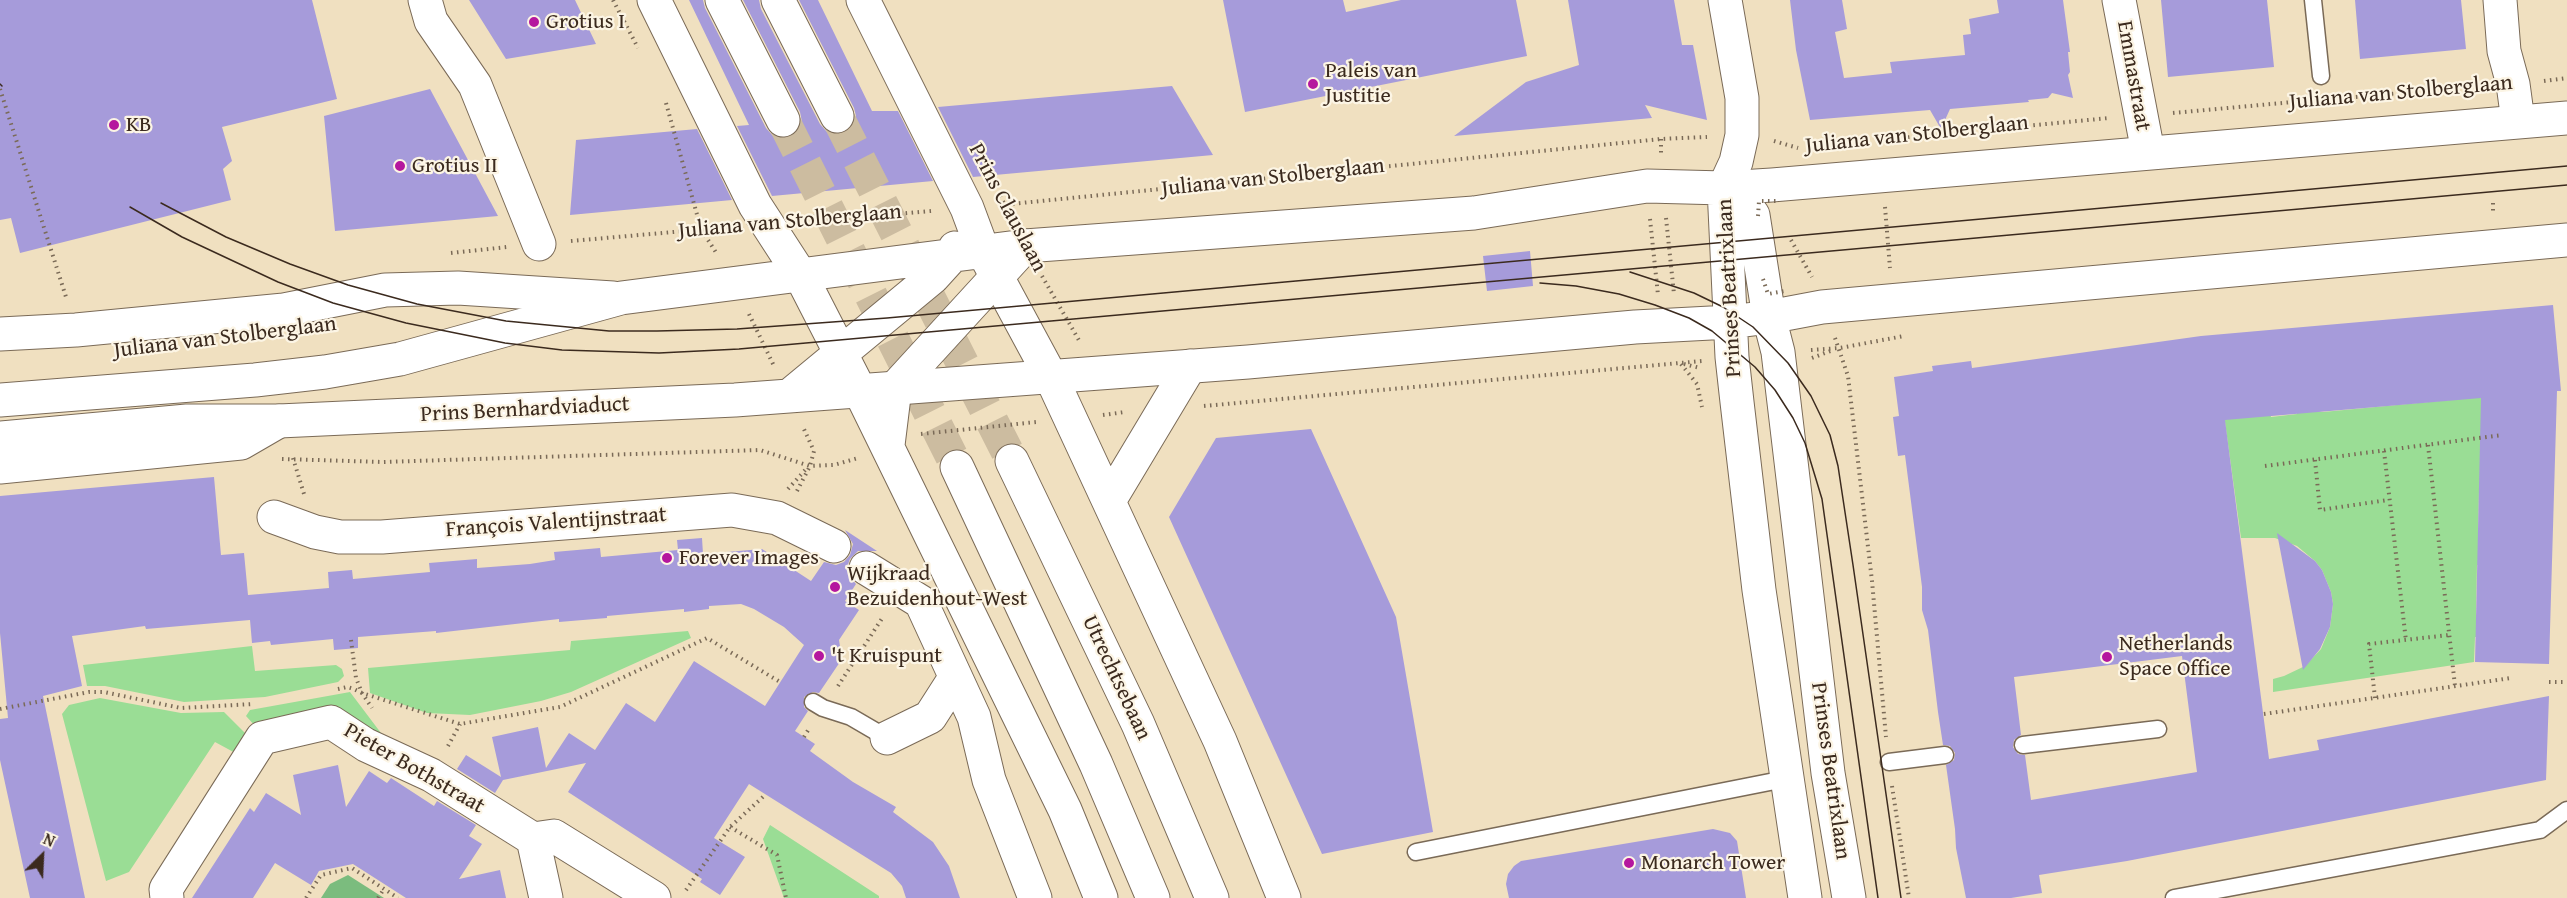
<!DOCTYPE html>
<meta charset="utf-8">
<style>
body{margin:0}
#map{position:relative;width:2567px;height:898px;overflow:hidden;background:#f0e0c0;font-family:"Gentium Book Plus",serif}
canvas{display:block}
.north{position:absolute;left:12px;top:826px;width:60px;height:60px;-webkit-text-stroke:4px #fcf5e5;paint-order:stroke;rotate:24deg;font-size:16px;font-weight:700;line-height:24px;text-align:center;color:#3b2a1e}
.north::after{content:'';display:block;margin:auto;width:21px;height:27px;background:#3b2a1e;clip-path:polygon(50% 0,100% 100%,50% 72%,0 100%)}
</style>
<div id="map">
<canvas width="2567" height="898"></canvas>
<div class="north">N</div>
</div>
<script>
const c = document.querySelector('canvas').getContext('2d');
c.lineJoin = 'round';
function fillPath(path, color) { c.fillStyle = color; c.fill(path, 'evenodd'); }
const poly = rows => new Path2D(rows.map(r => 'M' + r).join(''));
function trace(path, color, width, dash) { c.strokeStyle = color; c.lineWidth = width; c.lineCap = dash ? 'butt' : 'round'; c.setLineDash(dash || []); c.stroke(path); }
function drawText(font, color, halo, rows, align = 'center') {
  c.font = font + ' "Gentium Book Plus",serif'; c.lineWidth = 4.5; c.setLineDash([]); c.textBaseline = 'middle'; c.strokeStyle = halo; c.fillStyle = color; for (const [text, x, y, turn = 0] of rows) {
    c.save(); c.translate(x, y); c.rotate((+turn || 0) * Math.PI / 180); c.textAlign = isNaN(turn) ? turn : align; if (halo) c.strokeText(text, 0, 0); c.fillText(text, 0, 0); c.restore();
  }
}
const green = poly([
 [2523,393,2479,492,2478,539,2481,565,2477,565,2476,612,2479,637,2475,637,2474,662,2273,692,2273,679,2284,676,2305,666,2321,649,2330,627,2333,604,2331,592,2322,570,2315,561,2297,546,2275,538,2241,538,2224,415,2270,409,2271,417,2297,414,2297,409,2323,412],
 [688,631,691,638,571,692,541,701,470,715,427,713,370,693,368,668,570,650,571,641],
 [252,646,255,671,336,665,342,669,344,676,338,682,265,697,184,702,105,686,87,686,83,665],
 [350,692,387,741,257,728,246,716,250,710],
 [100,698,181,713,224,712,250,738,239,755,215,742,129,872,106,881,62,714,69,705],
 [770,825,879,896,879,898,784,898,763,839]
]);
const forest = poly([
 [348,875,384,898,321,898,330,884]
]);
const building = poly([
 [0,0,312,0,337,99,222,127,232,161,223,169,231,200,20,253,11,218,0,220],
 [469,0,575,0,596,44,506,59],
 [689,0,703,0,705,8,766,128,773,136,783,139,792,136,799,130,802,122,800,112,743,0,759,0,761,9,820,124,827,132,837,135,845,133,852,127,856,116,854,108,799,0,818,0,872,111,898,111,933,181,772,196,737,126,749,125],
 [1223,0,1343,0,1346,12,1401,0,1516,0,1527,56,1245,112],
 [1568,0,1674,0,1682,45,1693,45,1707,120,1645,105,1652,118,1454,136,1526,82,1579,65],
 [1790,0,1842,0,1847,29,1835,32,1844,78,1892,73,1890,62,1965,55,1963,35,1971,34,1969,19,1999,13,1997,0,2063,0,2070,52,2068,52,2070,72,2068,75,2073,98,2052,93,2048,98,2028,100,2029,102,1950,109,1941,129,1930,110,1810,120,1796,50],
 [2161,0,2267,0,2274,67,2168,77],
 [2355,0,2461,0,2466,49,2360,59],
 [1172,86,1213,155,973,177,938,107],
 [430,89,498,216,335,231,324,116],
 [697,129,732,200,570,215,576,140],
 [1530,251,1533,286,1487,291,1483,256],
 [2553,305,2561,391,2557,391,2549,664,2475,662,2481,398,2225,420,2269,759,2319,750,2317,740,2549,696,2546,780,2127,861,2039,875,2042,893,2011,898,1966,898,1956,848,1955,829,1946,765,1954,760,1955,753,1950,746,1943,745,1938,712,1928,630,1922,610,1922,587,1905,455,1898,456,1893,417,1899,416,1894,377,1933,371,1932,366,1971,361,1972,368,2201,336],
 [2182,656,2197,772,2031,800,2025,755,2018,754,2013,747,2014,740,2021,735,2014,677],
 [1311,429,1396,617,1433,832,1322,854,1169,517,1216,438],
 [214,477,221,555,244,553,248,595,329,588,328,572,352,570,353,579,430,572,429,563,477,559,477,568,530,564,555,560,554,552,600,548,601,557,678,550,677,540,702,538,703,554,762,549,811,581,824,562,836,565,844,562,850,555,853,544,845,530,877,551,858,551,850,559,847,567,849,576,856,584,845,601,859,610,839,640,842,659,819,693,813,692,804,697,804,707,808,711,795,731,815,744,810,751,853,782,896,807,893,812,933,842,949,866,960,898,906,898,902,886,891,873,749,784,714,838,745,857,720,895,700,882,702,879,568,792,586,763,503,780,495,793,457,769,466,755,501,777,492,737,538,727,546,768,569,733,595,750,626,703,655,722,694,661,765,706,804,645,784,627,754,609,741,604,709,606,709,609,684,612,684,609,607,616,607,618,559,622,559,619,436,633,436,631,358,637,358,648,334,650,333,639,271,645,270,641,252,643,250,620,146,629,145,626,72,636,82,686,43,696,85,898,30,898,0,760,0,719,8,718,0,633,0,496],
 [2277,533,2315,561,2322,570,2331,592,2333,604,2330,627,2320,649,2303,670],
 [338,765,346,807,369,771,387,783,391,778,434,806,437,801,476,825,469,836,482,844,459,879,500,870,506,898,406,898,353,864,319,871,311,885,275,863,253,898,192,898,250,808,254,812,266,793,301,815,293,775],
 [1713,829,1730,833,1737,841,1746,898,1509,898,1506,884,1508,874,1514,866,1521,861]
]);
const primaryTunnel = poly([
 [837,116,1012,461],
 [783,120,957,467]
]);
const path = poly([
 [613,0,638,48],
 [2544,81,2567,78],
 [0,89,66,297],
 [2332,99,2480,86],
 [666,103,701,229,717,254],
 [2173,113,2315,100],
 [1661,139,1661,153],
 [1890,139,2109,118],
 [1774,141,1798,148],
 [1000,196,1011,216],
 [2493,203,2493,214],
 [1001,205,1661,139,1707,137],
 [1885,207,1890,268],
 [1666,218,1674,294],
 [1650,219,1658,295],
 [804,222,931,211],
 [1791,240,1812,277],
 [571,241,731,227],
 [451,253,507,247],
 [1042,276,1080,342],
 [749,314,774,366],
 [1835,338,1848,376,1872,581,1886,737],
 [1811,350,1840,348,1904,336],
 [1812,358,1833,350],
 [1681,364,1697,384,1702,407],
 [1684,364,1700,368],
 [1204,406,1702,361],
 [1103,415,1125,412],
 [921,434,1036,422],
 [2428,445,2455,686],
 [2384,451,2406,641],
 [293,458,304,494],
 [282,459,383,462,760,450,810,466,834,465,858,458],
 [2315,460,2320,510,2388,500],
 [2265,466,2502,435],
 [788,489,807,468],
 [797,491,810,466,814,451,803,427],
 [351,640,356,678,362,693,372,708],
 [2549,682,2567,682],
 [838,686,883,617],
 [338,689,347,687,354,689,362,693,460,724,560,707,707,638,780,682],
 [2375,698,2369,644,2449,635],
 [0,709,89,692,104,692,181,708,254,704],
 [2264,714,2511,678],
 [804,737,810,727],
 [448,746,460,724],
 [1892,786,1909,898],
 [730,827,777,855,786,898],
 [686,890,730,827,765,795],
 [306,898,321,875,352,868,398,898],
 [378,898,384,889]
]);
const lane = poly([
 [2313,0,2321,76],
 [813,702,823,708,851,717,887,738],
 [2023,745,2158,729],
 [1889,762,1945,755],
 [1416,852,1785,779],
 [2174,898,2540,830,2567,810]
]);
const street = poly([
 [425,0,431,21,475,85,539,244],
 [2119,0,2148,152],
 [2500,0,2504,51,2513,84,2518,121],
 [1724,188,1736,162,1742,135,1742,98,1725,0],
 [0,334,76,330,284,310,385,290,458,288,613,298],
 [0,467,241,443,279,421],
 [274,517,315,532,340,537,382,537,732,510,777,518,834,546],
 [866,568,921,602,974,717,989,780,1035,898],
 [887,738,930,717,955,678],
 [533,839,546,898],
 [167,898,166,889,262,738,331,722,366,745,431,775,533,839,554,836,654,898]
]);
const secondary = poly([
 [654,0,755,205,801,276,860,391],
 [863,0,967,208,983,251,1051,377],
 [1724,188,1742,200,1753,215,1769,317,1778,352,1828,773,1849,898],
 [1724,188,1732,357,1737,402,1759,590,1805,898],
 [789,396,933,277,953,255,955,248],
 [0,400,255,380,325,372,400,359,621,298,1025,246,1474,213,1647,186,1724,188,1772,185,2567,118],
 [0,438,187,421,279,421,735,400,1248,362,1635,327,1730,322,1769,317,1822,307,2567,240]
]);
const primary = poly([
 [722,0,783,120],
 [778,0,837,116],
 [1051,377,1220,741,1284,898],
 [860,391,1065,810,1101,898],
 [888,445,895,388,1025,246],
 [1012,461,1138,724,1212,898],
 [957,467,1096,764,1153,898],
 [1109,501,1190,366]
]);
const tram = poly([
 [0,84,2,86],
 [161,203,226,237,290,264,348,285,417,304,506,321,609,331,657,331,737,329,887,318,2567,166],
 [130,207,182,237,278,282,333,303,406,323,505,343,562,350,659,353,739,349,2567,185],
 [1630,272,1694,293,1723,307,1753,327,1788,363,1811,396,1830,435,1838,466,1853,565,1901,898],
 [1540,283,1576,286,1619,294,1655,305,1689,318,1712,331,1755,367,1775,390,1793,418,1805,443,1822,499,1878,898]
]);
const pathBridge = poly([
 [1758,216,1759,201,1777,201],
 [1763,279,1768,294,1785,291]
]);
const markers = [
 [534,22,6,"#b5179e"],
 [1313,84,6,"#b5179e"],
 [114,125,6,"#b5179e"],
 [400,166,6,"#b5179e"],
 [667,558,6,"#b5179e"],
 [835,587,6,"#b5179e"],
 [819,656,6,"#b5179e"],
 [2107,657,6,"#b5179e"],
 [1629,863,6,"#b5179e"]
];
const poiNames = [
 ["Grotius I",546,22],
 ["Paleis van",1325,71],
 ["Justitie",1325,96],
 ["KB",126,125],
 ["Grotius II",412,166],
 ["Forever Images",679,558],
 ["Wijkraad",847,574],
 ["Bezuidenhout-West",847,599],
 ["Netherlands",2119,644],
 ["Space Office",2119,669],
 ["'t Kruispunt",831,656],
 ["Monarch Tower",1641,863]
];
const streetNames = [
 ["Emmastraat",2133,76,80],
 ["Juliana van Stolberglaan",2401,93,-5],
 ["Juliana van Stolberglaan",1917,135,-6],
 ["Juliana van Stolberglaan",1273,178,-6],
 ["Prins Clauslaan",1007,208,62],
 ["Juliana van Stolberglaan",790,222,-5],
 ["Prinses Beatrixlaan",1730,288,-93],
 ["Juliana van Stolberglaan",225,338,-7],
 ["Prins Bernhardviaduct",525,410,-3],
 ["François Valentijnstraat",556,523,-4],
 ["Utrechtsebaan",1116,678,65],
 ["Pieter Bothstraat",414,769,30],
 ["Prinses Beatrixlaan",1830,771,82]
];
fillPath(green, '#9add95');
fillPath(forest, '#7bbc7e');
fillPath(building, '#a69bda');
trace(primaryTunnel, '#ccbca0', 33, [33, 16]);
trace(lane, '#7a6a57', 19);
trace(street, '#7a6a57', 35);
trace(secondary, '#7a6a57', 35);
trace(primary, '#7a6a57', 35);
trace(path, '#7a6a57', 4, [1.5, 4.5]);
trace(lane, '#fff', 16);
trace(street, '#fff', 33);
trace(secondary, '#fff', 33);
trace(primary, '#fff', 33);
trace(tram, '#3b2a1e', 1.5);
trace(pathBridge, '#7a6a57', 4, [1.5, 4.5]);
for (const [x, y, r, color] of markers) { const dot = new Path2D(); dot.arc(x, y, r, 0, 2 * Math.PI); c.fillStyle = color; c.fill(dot); trace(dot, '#fcf5e5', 2); }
drawText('22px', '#3b2a1e', '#fcf5e5', poiNames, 'left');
drawText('22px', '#3b2a1e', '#fcf5e5', streetNames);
</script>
